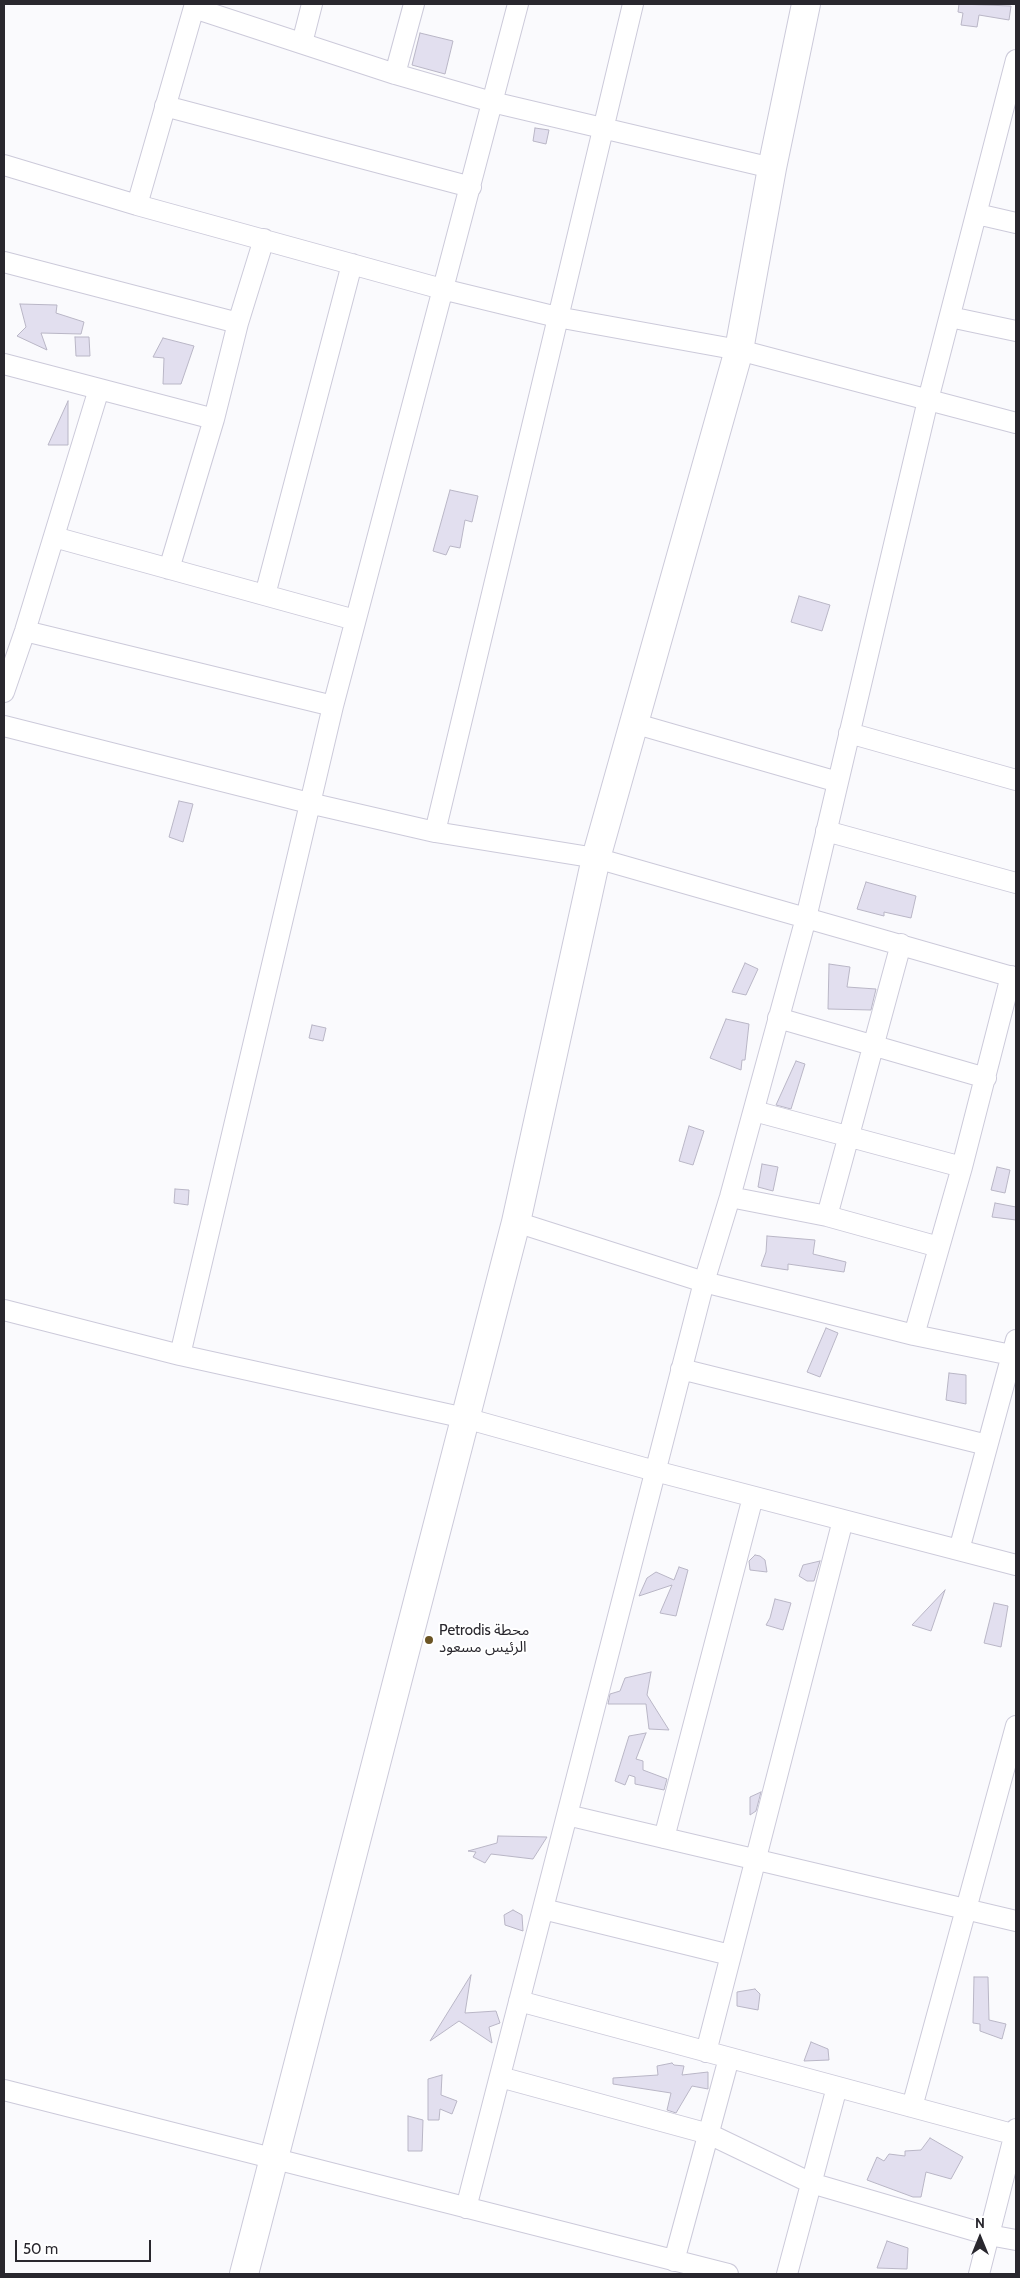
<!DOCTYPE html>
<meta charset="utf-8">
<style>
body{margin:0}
#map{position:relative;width:1020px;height:2278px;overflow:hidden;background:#fafafd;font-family:Cabin,sans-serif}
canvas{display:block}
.frame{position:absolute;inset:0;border:5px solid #29272e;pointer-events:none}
.north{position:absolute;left:955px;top:2213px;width:50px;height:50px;-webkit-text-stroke:4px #fff;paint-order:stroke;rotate:0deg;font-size:14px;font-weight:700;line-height:20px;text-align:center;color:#29272e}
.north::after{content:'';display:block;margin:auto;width:18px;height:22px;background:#29272e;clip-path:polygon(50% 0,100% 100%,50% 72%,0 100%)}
.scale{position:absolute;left:15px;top:2240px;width:136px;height:22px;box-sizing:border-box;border:2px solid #29272e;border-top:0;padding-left:6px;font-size:15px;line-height:18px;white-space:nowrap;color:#29272e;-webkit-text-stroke:4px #fff;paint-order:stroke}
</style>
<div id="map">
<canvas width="1020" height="2278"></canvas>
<div class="frame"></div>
<div class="north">N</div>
<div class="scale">50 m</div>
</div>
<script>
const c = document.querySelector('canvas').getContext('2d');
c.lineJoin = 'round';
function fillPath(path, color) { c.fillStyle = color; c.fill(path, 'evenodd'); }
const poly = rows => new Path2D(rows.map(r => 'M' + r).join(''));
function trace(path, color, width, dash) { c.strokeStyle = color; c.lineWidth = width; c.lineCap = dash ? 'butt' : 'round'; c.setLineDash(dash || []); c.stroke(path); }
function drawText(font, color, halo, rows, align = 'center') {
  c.font = font + ' Cabin,"Noto Sans Arabic",sans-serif'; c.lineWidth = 4; c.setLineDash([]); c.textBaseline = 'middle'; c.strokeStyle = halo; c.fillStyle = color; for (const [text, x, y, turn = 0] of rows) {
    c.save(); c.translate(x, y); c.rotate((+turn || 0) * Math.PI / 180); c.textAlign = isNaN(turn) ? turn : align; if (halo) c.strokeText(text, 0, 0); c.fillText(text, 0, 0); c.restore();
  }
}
const building = poly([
 [959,4,1011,6,1009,20,979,15,977,27,961,25,963,13,958,12,959,4],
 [420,33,453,41,445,74,412,65,420,33],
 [535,128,549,130,546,144,533,141,535,128],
 [20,304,57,305,56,313,84,322,81,334,41,333,47,350,17,336,26,327,20,304],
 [75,337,89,337,90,356,76,356,75,337],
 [163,338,194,346,181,384,163,384,164,358,153,357,163,338],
 [68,401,68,445,48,445,68,401],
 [450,490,478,496,472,522,465,520,460,548,450,546,446,555,433,551,450,490],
 [799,596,830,605,822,631,791,622,799,596],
 [179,801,193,804,183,842,169,837,179,801],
 [866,882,916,896,911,918,884,912,884,916,857,909,866,882],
 [745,963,758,969,746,995,732,992,745,963],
 [829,964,850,967,847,987,876,989,871,1010,828,1009,829,964],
 [726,1019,749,1024,745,1060,742,1060,741,1070,710,1058,726,1019],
 [312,1025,326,1028,323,1041,309,1038,312,1025],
 [796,1061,805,1064,791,1109,776,1105,796,1061],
 [689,1126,704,1131,693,1165,679,1161,689,1126],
 [762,1164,778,1167,773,1191,758,1187,762,1164],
 [997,1167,1010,1170,1005,1193,991,1190,997,1167],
 [175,1189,189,1190,188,1205,174,1203,175,1189],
 [995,1203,1016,1207,1016,1220,992,1217,995,1203],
 [767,1236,815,1240,813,1254,846,1262,844,1272,788,1264,788,1270,761,1266,766,1252,767,1236],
 [826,1328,838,1333,820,1377,807,1372,826,1328],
 [949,1373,966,1375,966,1404,946,1400,949,1373],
 [755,1555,760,1556,765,1560,767,1572,750,1570,749,1561,755,1555],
 [820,1561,814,1581,807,1581,799,1576,803,1565,820,1561],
 [679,1567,688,1570,676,1616,660,1613,672,1585,639,1596,647,1578,656,1572,674,1580,679,1567],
 [945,1590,931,1631,912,1625,945,1590],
 [775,1599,791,1603,783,1630,766,1625,770,1618,775,1599],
 [994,1603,1008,1606,1001,1647,984,1643,994,1603],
 [651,1672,647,1695,669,1730,649,1729,646,1704,608,1704,610,1694,620,1691,625,1678,651,1672],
 [646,1733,636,1759,643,1761,643,1770,667,1779,664,1790,635,1784,635,1777,629,1775,625,1785,615,1781,629,1736,646,1733],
 [761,1792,756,1811,750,1815,750,1797,761,1792],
 [498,1836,547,1837,533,1859,491,1854,485,1863,473,1857,476,1852,468,1851,497,1843,498,1836],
 [513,1910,522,1915,523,1931,505,1925,504,1915,513,1910],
 [471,1975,465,2013,496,2011,500,2023,489,2027,492,2043,459,2021,430,2041,471,1975],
 [974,1977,988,1977,989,2020,1006,2024,1002,2039,980,2031,980,2024,973,2023,974,1977],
 [755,1989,760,1994,758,2010,737,2006,737,1992,755,1989],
 [811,2042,828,2049,829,2060,804,2061,811,2042],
 [672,2063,674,2065,684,2066,682,2075,708,2072,708,2089,692,2086,676,2113,667,2110,671,2093,613,2084,613,2078,658,2075,657,2066,672,2063],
 [442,2075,441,2095,457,2101,452,2114,440,2109,439,2120,428,2120,428,2079,442,2075],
 [408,2116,423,2120,422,2151,408,2151,408,2116],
 [930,2138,963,2157,951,2179,926,2172,921,2197,913,2197,867,2180,877,2157,884,2161,889,2154,905,2156,905,2151,921,2150,930,2138],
 [887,2241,908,2248,907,2269,877,2268,887,2241]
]);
const minor = poly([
 [194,8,395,74,492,102,772,168],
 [302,43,312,4],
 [395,74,414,4],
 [165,106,471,187],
 [4,165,137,205,442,289,557,317,739,350,1016,423],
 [137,205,195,4],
 [977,214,1016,223],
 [4,262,238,323],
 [950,317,1016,331],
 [4,364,214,419,238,323,264,239],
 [54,537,355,620],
 [169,569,214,419],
 [265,595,352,264],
 [25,631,333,706],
 [4,692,25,631,99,389],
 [633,723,838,782],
 [4,726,309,803,435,832,596,858,1016,978],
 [849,733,1016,780],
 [826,831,1016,883],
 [435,832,633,4],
 [778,1018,986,1078],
 [754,1111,962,1167],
 [730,1197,827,1216,939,1247],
 [827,1216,901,944],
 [516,1222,704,1282,914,1335,1016,1356],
 [4,1310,180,1355,465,1418,655,1471,1016,1565],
 [914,1335,962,1167,1011,976],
 [180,1355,333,706,518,4],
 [681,1369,987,1445],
 [959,1550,1016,1340],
 [567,1815,1016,1921],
 [664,1838,753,1497],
 [543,1909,730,1955],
 [519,2001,1016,2135],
 [706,2052,843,1520],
 [500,2077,709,2134,811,2183,989,2235,1016,2240],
 [4,2090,728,2274],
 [912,2107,1016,1726],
 [466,2208,704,1282,730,1197,806,918,928,400,1016,60],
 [674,2261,729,2058],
 [787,2274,837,2087],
 [979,2274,1016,2129]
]);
const primary = poly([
 [244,2274,516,1222,596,858,739,350,772,168,806,4]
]);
const markers = [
 [429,1640,5,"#6b5424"]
];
const poiNames = [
 ["Petrodis محطة",439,1631],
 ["الرئيس مسعود",439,1648]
];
fillPath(building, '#e2dfef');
trace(building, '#b9b6c6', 1);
trace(minor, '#cccada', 22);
trace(primary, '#cccada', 30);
trace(minor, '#fff', 20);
trace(primary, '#fff', 28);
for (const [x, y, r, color] of markers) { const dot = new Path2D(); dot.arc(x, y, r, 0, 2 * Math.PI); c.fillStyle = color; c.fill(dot); trace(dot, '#fff', 2); }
drawText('15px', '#29272e', '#fff', poiNames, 'left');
</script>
